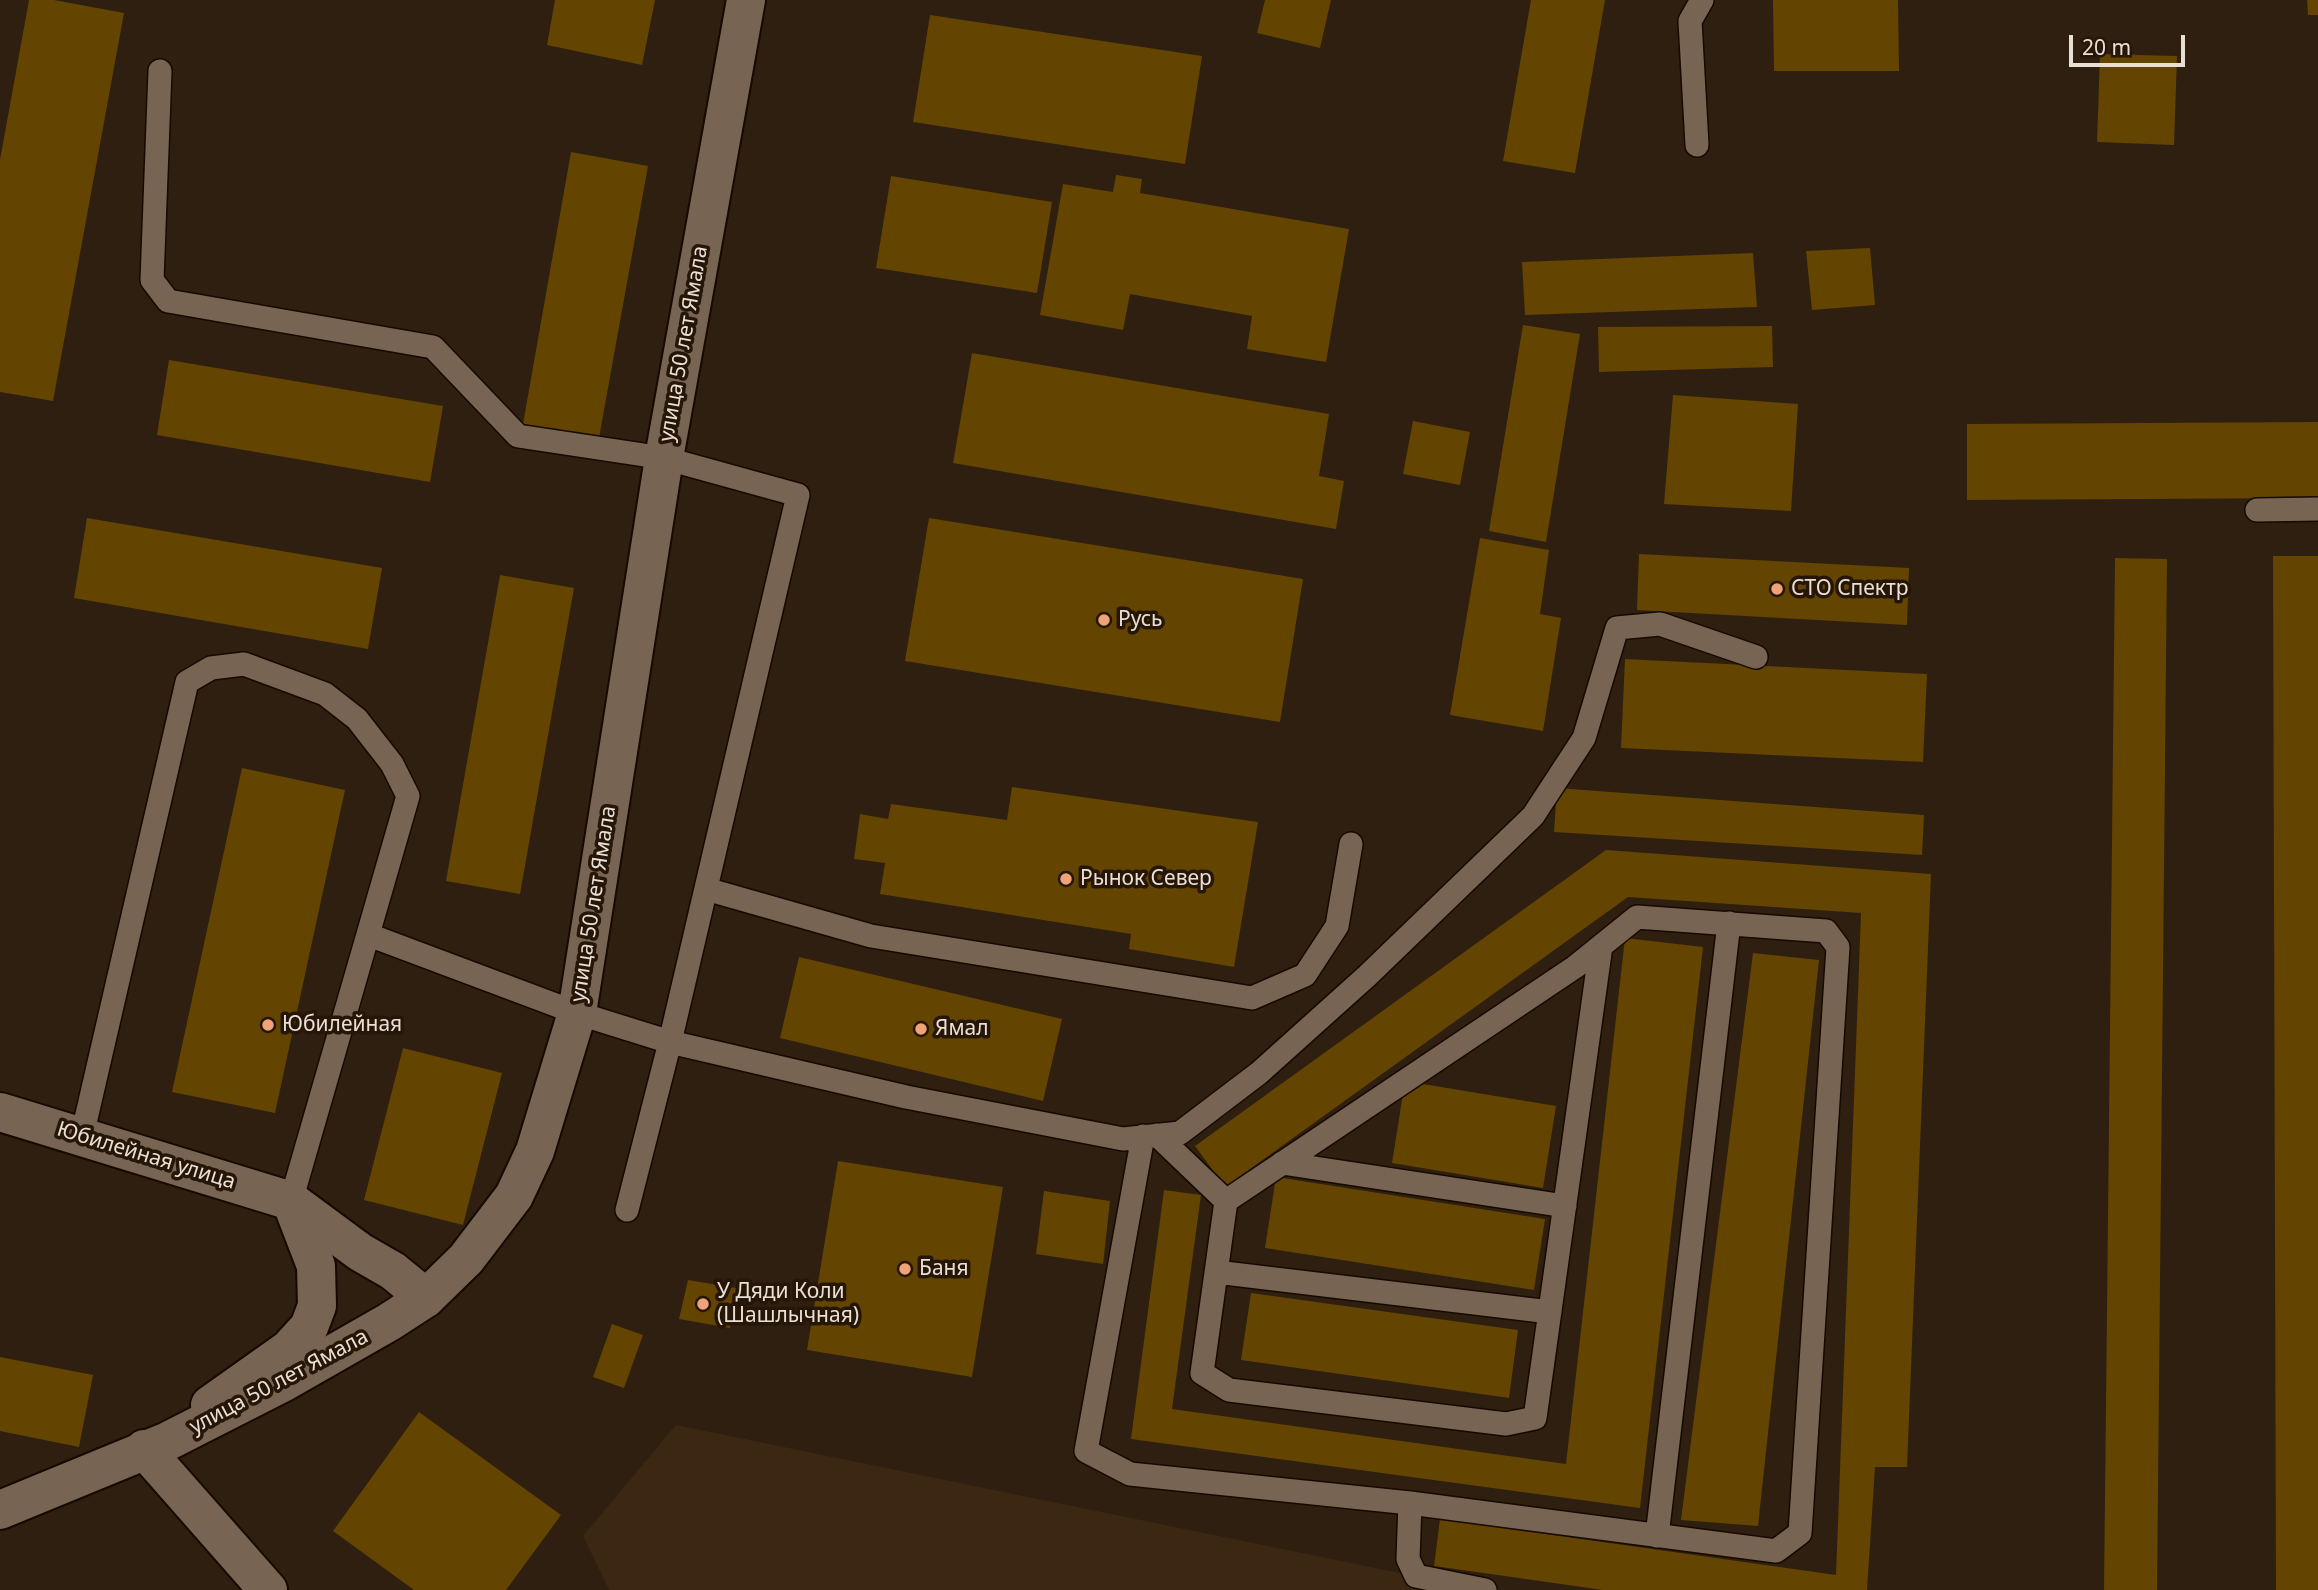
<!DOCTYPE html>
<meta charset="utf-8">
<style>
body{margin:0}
#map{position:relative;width:2318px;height:1590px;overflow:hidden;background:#2f1f10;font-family:"Noto Sans",sans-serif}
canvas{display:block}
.scale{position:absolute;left:2069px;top:35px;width:116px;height:32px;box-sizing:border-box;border:4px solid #eadfd5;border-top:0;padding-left:9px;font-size:21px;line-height:24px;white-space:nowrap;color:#eadfd5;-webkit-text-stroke:5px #251607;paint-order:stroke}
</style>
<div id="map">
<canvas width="2318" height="1590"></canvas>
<div class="scale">20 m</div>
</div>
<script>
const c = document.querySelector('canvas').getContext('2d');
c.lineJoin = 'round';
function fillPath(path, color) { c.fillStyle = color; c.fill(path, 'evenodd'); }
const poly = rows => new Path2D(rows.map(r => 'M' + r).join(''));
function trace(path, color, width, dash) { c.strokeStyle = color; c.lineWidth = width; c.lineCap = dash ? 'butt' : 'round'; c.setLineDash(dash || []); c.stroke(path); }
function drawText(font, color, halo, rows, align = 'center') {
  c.font = font + ' "Noto Sans",sans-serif'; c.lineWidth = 7; c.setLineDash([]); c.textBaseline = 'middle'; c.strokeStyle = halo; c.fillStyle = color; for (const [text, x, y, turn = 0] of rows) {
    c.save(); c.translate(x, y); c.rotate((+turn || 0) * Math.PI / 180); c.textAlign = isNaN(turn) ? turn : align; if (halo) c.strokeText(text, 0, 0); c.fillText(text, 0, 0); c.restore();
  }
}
const built = poly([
 [676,1425,1483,1590,609,1590,583,1536]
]);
const building = poly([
 [29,0,54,0,124,13,53,401,0,392,0,160],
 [555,0,655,0,642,65,547,45],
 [1265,0,1331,0,1320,48,1257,33],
 [1531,0,1605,0,1575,173,1503,161],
 [1773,0,1898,0,1899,71,1774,71],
 [2307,0,2318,0,2318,15,2308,15],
 [930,15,1202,56,1185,164,913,122],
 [2100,54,2177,56,2174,145,2097,142],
 [571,152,648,166,599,438,523,424],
 [1116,175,1142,179,1140,193,1349,229,1326,362,1247,349,1252,316,1130,294,1123,330,1040,315,1063,184,1113,192],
 [891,176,1052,202,1037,293,876,268],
 [1870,248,1875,305,1812,310,1806,251],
 [1753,253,1757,307,1525,315,1522,262],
 [1523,325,1580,334,1546,542,1489,531],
 [1772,326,1773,367,1599,372,1598,327],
 [972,353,1329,414,1319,476,1344,481,1336,529,953,463],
 [169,360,443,406,430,482,157,435],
 [1673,395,1798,404,1791,511,1664,504],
 [1413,421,1470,432,1460,485,1403,474],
 [2318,422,2318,498,1967,500,1967,424],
 [87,518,382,568,368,649,74,598],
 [929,518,1303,579,1280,722,905,661],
 [1480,538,1549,550,1540,614,1561,618,1543,731,1450,715],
 [1639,554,1909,568,1907,625,1637,610],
 [2273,556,2318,556,2318,1590,2276,1590],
 [2115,558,2167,559,2157,1590,2104,1590],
 [500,575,574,588,520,894,446,881],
 [1625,659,1927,674,1923,762,1621,748],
 [242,768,345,790,275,1113,172,1092],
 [1012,787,1258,822,1234,967,1129,949,1131,934,880,894,885,863,854,859,860,814,888,819,891,804,1007,820],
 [1557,788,1924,815,1922,855,1554,832],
 [1606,850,1931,874,1907,1467,1875,1467,1867,1590,1603,1590,1434,1566,1440,1519,1836,1575,1861,913,1628,897,1225,1187,1195,1146],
 [1625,938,1703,947,1640,1508,1131,1439,1164,1190,1201,1195,1172,1409,1566,1464],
 [1753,953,1819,960,1758,1526,1681,1520],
 [799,957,1062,1019,1043,1101,780,1038],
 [403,1048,502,1073,463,1225,364,1200],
 [1405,1081,1556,1106,1543,1188,1392,1163],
 [838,1161,1003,1187,972,1377,807,1350],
 [1276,1177,1545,1219,1534,1290,1265,1248],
 [1044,1191,1110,1201,1103,1264,1036,1254],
 [688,1280,736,1288,730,1328,679,1319],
 [1251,1293,1518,1330,1509,1398,1241,1360],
 [612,1324,643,1335,624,1388,593,1377],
 [0,1357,93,1375,79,1447,0,1431],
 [419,1412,561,1515,506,1590,414,1590,333,1531]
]);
const service = poly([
 [160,71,152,280,168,301,433,347,518,436,664,458,798,495,670,1042,627,1210],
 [1697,145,1690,21,1702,0],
 [2257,510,2318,509],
 [706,889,871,936,1252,998,1305,975,1337,926,1351,844],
 [369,935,577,1013,670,1042,906,1097,1123,1139,1180,1133,1259,1073,1367,976,1533,816,1584,738,1617,628,1660,624,1756,657],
 [82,1136,187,682,211,668,244,664,325,694,357,719,392,764,408,796,291,1201],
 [1143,1136,1086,1451,1130,1474,1410,1503,1776,1551,1800,1533,1838,947,1826,931,1637,917,1575,967,1226,1201,1157,1135],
 [1282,1163,1565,1206],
 [1226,1201,1202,1373,1229,1390,1506,1424,1535,1418,1601,946],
 [1216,1272,1550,1312],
 [1410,1503,1408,1559,1416,1576,1485,1590],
 [1657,1536,1729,923]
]);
const minor = poly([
 [0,1112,291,1201,360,1252,393,1271,426,1298],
 [210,1405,289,1349,309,1327,317,1306,316,1266,291,1201],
 [144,1449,268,1590]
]);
const tertiary = poly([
 [0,1510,168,1441,284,1382,389,1322,426,1298,466,1259,514,1196,535,1151,577,1013,664,458,746,0]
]);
const markers = [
 [1777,589,7,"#f0a279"],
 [1104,620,7,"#f0a279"],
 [1066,879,7,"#f0a279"],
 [268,1025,7,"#f0a279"],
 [921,1029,7,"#f0a279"],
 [905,1269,7,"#f0a279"],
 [703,1304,7,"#f0a279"]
];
const streetNames = [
 ["улица 50 лет Ямала",684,344,-80],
 ["улица 50 лет Ямала",594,904,-81],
 ["Юбилейная улица",146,1156,17],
 ["улица 50 лет Ямала",279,1382,-28]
];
const poiNames = [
 ["СТО Спектр",1791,589],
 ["Русь",1118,620],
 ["Рынок Север",1080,879],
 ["Юбилейная",282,1025],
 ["Ямал",935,1029],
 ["Баня",919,1269],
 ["У Дяди Коли",717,1292],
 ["(Шашлычная)",717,1316]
];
fillPath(built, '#3c2713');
fillPath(building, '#634401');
trace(service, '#170900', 26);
trace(minor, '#170900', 42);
trace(tertiary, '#170900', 42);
trace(service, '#776453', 23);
trace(minor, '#776453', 38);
trace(tertiary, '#776453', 38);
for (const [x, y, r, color] of markers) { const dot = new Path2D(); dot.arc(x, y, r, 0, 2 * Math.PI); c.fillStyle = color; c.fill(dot); trace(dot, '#251607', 2.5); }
drawText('21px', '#eadfd5', '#251607', streetNames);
drawText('21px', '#eadfd5', '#251607', poiNames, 'left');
</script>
